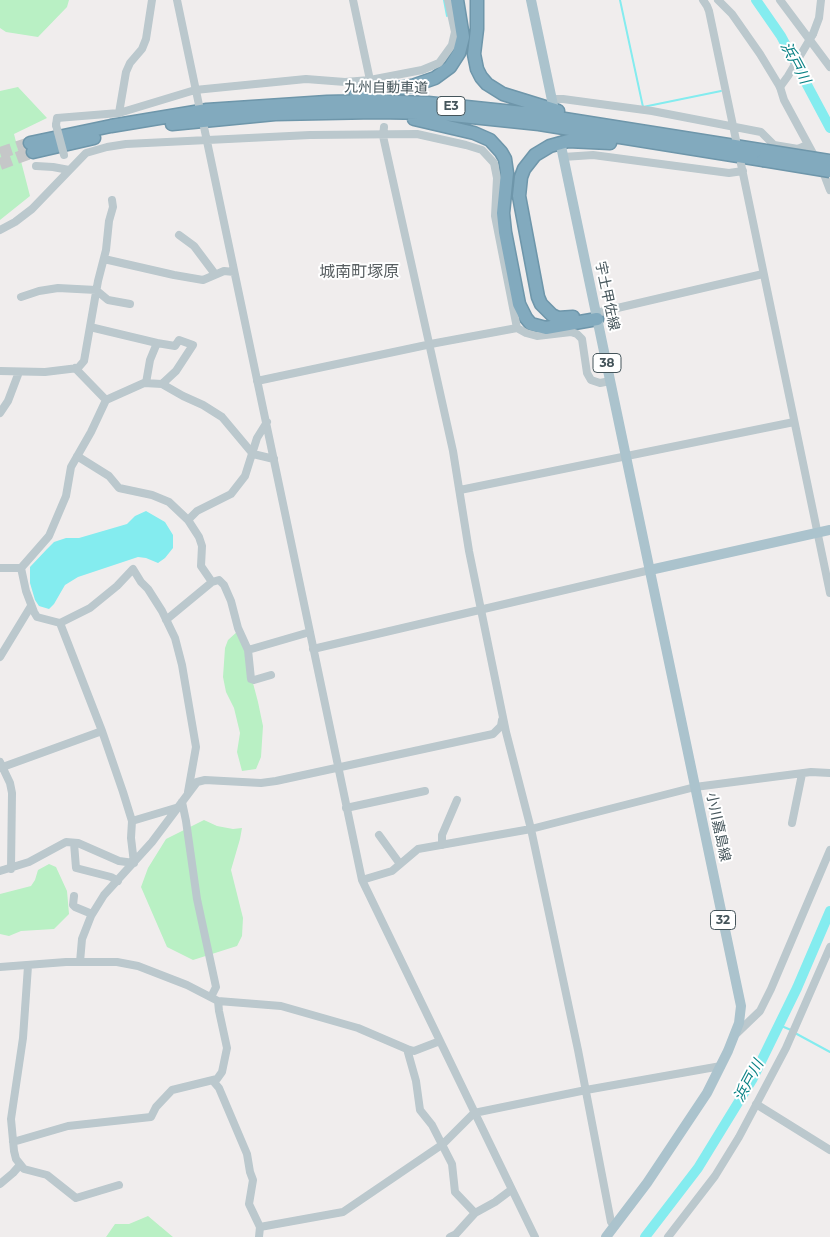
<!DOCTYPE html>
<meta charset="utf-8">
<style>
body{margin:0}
canvas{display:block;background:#f0eded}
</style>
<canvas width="830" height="1237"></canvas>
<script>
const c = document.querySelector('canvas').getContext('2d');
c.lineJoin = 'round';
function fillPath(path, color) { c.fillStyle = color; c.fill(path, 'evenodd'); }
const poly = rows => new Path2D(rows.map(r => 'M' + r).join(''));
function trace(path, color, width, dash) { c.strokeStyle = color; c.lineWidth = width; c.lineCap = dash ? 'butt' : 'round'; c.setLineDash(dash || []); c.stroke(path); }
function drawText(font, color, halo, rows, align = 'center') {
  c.font = font + ' Montserrat,"Noto Sans JP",sans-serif'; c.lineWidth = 4; c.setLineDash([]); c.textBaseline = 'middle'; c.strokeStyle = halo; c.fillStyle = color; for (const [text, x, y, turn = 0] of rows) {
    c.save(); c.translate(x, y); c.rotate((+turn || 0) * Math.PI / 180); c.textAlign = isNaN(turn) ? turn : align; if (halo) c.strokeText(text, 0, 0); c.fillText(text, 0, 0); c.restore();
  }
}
const green = poly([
 [0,0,69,0,67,7,38,37,6,32,0,28],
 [18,87,47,118,14,134,30,196,0,220,0,91],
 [239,630,258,702,263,726,261,757,256,769,242,771,237,752,240,733,234,708,226,692,223,677,225,648,228,640],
 [204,820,217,826,233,829,242,828,240,839,231,870,243,918,242,936,237,946,193,960,167,947,141,887,148,868,166,839],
 [49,864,56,867,67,891,69,914,54,929,21,931,9,936,0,934,0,894,31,886,35,880,38,870],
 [148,1216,173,1237,106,1237,115,1224,129,1224]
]);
const water = poly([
 [146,511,165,522,173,535,173,548,165,558,158,563,146,558,138,557,78,577,65,585,54,604,49,609,39,606,35,600,30,583,30,567,47,549,54,542,66,538,79,538,127,524,135,516]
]);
const stream = poly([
 [444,0,447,16],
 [620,0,643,107,721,91],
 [779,1025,791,1030],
 [795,1033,830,1052]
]);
const river = poly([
 [756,0,781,36,830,128],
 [645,1237,698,1168,752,1080,797,988,830,911]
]);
const highwayTunnel = poly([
 [0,153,30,143],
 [0,164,33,152]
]);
const minor = poly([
 [177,0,199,105],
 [353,0,370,80,373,83],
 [703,0,707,6,709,11,736,140],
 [718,0,732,14,760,54,780,87,784,100,816,159],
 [780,0,830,67],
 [813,34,819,18,821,0],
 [551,99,563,99,652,111,761,132,774,145,798,149,807,145],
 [119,113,126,72,130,63,142,49,146,39,152,0],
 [56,125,57,118,119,113,195,90,306,79,345,82,370,80,422,70,439,63,452,45,455,32,448,0],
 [204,127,362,880,535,1237],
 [384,127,383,136,453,451,469,551,506,732,531,829,578,1050,611,1222,615,1226],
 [563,157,593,155,729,173,743,171],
 [741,164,830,593],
 [36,166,53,167,69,170],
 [822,169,830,190],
 [0,230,15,222,32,209,86,153,107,147,126,144,310,135,417,134,466,145,482,150,494,163,497,178,495,216,517,328],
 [179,235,194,246,215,274],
 [104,259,174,275,203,280,224,271,234,272],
 [21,297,39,291,58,288,96,290,108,300,130,304],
 [596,313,763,274],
 [90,327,157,343,150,360,146,383],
 [157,343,175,346,179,340,193,345,176,371,162,384],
 [75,368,106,400],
 [0,371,45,372,78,368,84,361,98,281,106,250,109,221,113,207,112,200],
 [257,381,436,343,517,328,526,333,537,336,571,332,577,334,582,339,587,373,591,380,600,383,610,381],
 [0,413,8,401,19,372],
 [77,456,109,476,119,488,152,495,169,502,188,520],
 [460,490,794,422],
 [0,568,21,568,49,536,66,496,71,467,91,432,106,400,144,383,162,384,183,396,203,405,222,417,253,454,274,459],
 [21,568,26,591,34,612,37,617,60,623,90,608,117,586,133,569,141,582,148,589,162,611,175,638,182,665,196,747,188,792],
 [212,582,219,580,224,585,231,601,238,628,248,650,310,632],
 [166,620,212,582,201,566,202,546,199,537,188,520,197,511,231,494,245,476,257,438,267,422],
 [60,623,102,731,123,792,132,821,131,838,134,863],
 [313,649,650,570],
 [248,650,251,679,254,680,271,675],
 [0,657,31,606],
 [0,762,10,783,12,793,11,869],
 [0,768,102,731],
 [182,802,186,821,197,899,216,987,211,997],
 [346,808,425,791],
 [132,821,179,807],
 [792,823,802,774],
 [379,835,400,864],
 [74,843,76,868,111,877,118,881],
 [442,845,442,835,457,800],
 [0,871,29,862,66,842,78,843,119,861,134,863],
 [362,880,392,871,418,849,531,829,695,787,811,772,830,773],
 [74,896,73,905,75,907,92,914],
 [80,962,82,939,91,916,104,895,152,842,197,782,205,780,261,783,276,781,493,734,501,726,502,720],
 [28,966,23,1038,11,1119,14,1151,16,1159,24,1169,47,1175,76,1198,119,1185],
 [0,967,66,962,117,962,138,966,187,985,218,1001,281,1006,358,1028,407,1049,414,1051,440,1041],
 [736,1034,760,1011,771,989,830,850],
 [407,1049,416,1081,420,1110,432,1125,452,1164,455,1192,475,1213],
 [213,1081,219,1088,247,1154,250,1172,253,1180,249,1204,260,1227,259,1237],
 [756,1104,830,1150],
 [13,1142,68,1126,151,1117,156,1107,172,1090,217,1079,222,1072,227,1048,219,1011,218,1001],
 [0,1184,13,1173,20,1165],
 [260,1227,343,1212,443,1144,474,1113,586,1090,721,1066],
 [450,1237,456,1234,475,1213,495,1202,511,1190],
 [668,1237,715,1176,739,1137,786,1048,830,947]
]);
const major = poly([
 [531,0,553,105],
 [561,146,741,1006,739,1023,728,1051,707,1093,647,1183,606,1237],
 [650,570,830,530]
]);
const highway = poly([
 [477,0,477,29,474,54,477,69,481,77,487,84,503,94,558,111],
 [356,94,412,86,435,78,450,67,459,53,463,37,457,0],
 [414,119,474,133,490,140,501,152,505,159,507,173,503,213,505,232,519,304,526,318,531,324,546,328,597,319],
 [172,124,275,114,376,112,433,113,539,124,763,160],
 [30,143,111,126,207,110,327,102,373,101,428,103,533,114,766,151],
 [33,152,94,138],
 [573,317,558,318,552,315,541,304,538,297,519,196,521,177,524,169,535,155,550,146,568,141,610,143]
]);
const minorBridge = poly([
 [780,87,788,76,813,34],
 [56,125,64,155]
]);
const highwayBridge = poly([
 [766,151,830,161],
 [763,160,830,171]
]);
const shields = [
 [451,106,28],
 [607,363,28],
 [723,920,25]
];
const shieldNames = [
 ["E3",451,106],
 ["38",607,363],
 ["32",723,920]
];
const streetNames = [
 ["九州自動車道",386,88,1],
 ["宇土甲佐線",607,296,78],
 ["小川嘉島線",718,827,78]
];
const waterNames = [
 ["浜戸川",795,63,62],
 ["浜戸川",749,1081,-62]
];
const quarterNames = [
 ["城南町塚原",359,272]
];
fillPath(green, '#b9f0c4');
fillPath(water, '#84ecef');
trace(stream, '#84ecef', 2);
trace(river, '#84ecef', 10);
trace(highwayTunnel, '#c5c7c8', 12, [12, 6]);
trace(highway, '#6e96aa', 15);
trace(minor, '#bbc8cd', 8);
trace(major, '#abc3cd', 10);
trace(highway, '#82aabe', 12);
trace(highwayBridge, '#6e96aa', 15, []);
trace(minorBridge, '#bbc8cd', 8);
trace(highwayBridge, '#82aabe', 12);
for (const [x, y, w] of shields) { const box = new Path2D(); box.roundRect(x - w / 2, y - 9.5, w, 19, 4); c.fillStyle = '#fff'; c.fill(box); trace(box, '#45555b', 1); }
drawText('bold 12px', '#45555b', null, shieldNames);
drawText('14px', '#45555b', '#fff', streetNames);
drawText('italic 15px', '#0a8285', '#fff', waterNames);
drawText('16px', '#595f62', '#fff', quarterNames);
</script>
